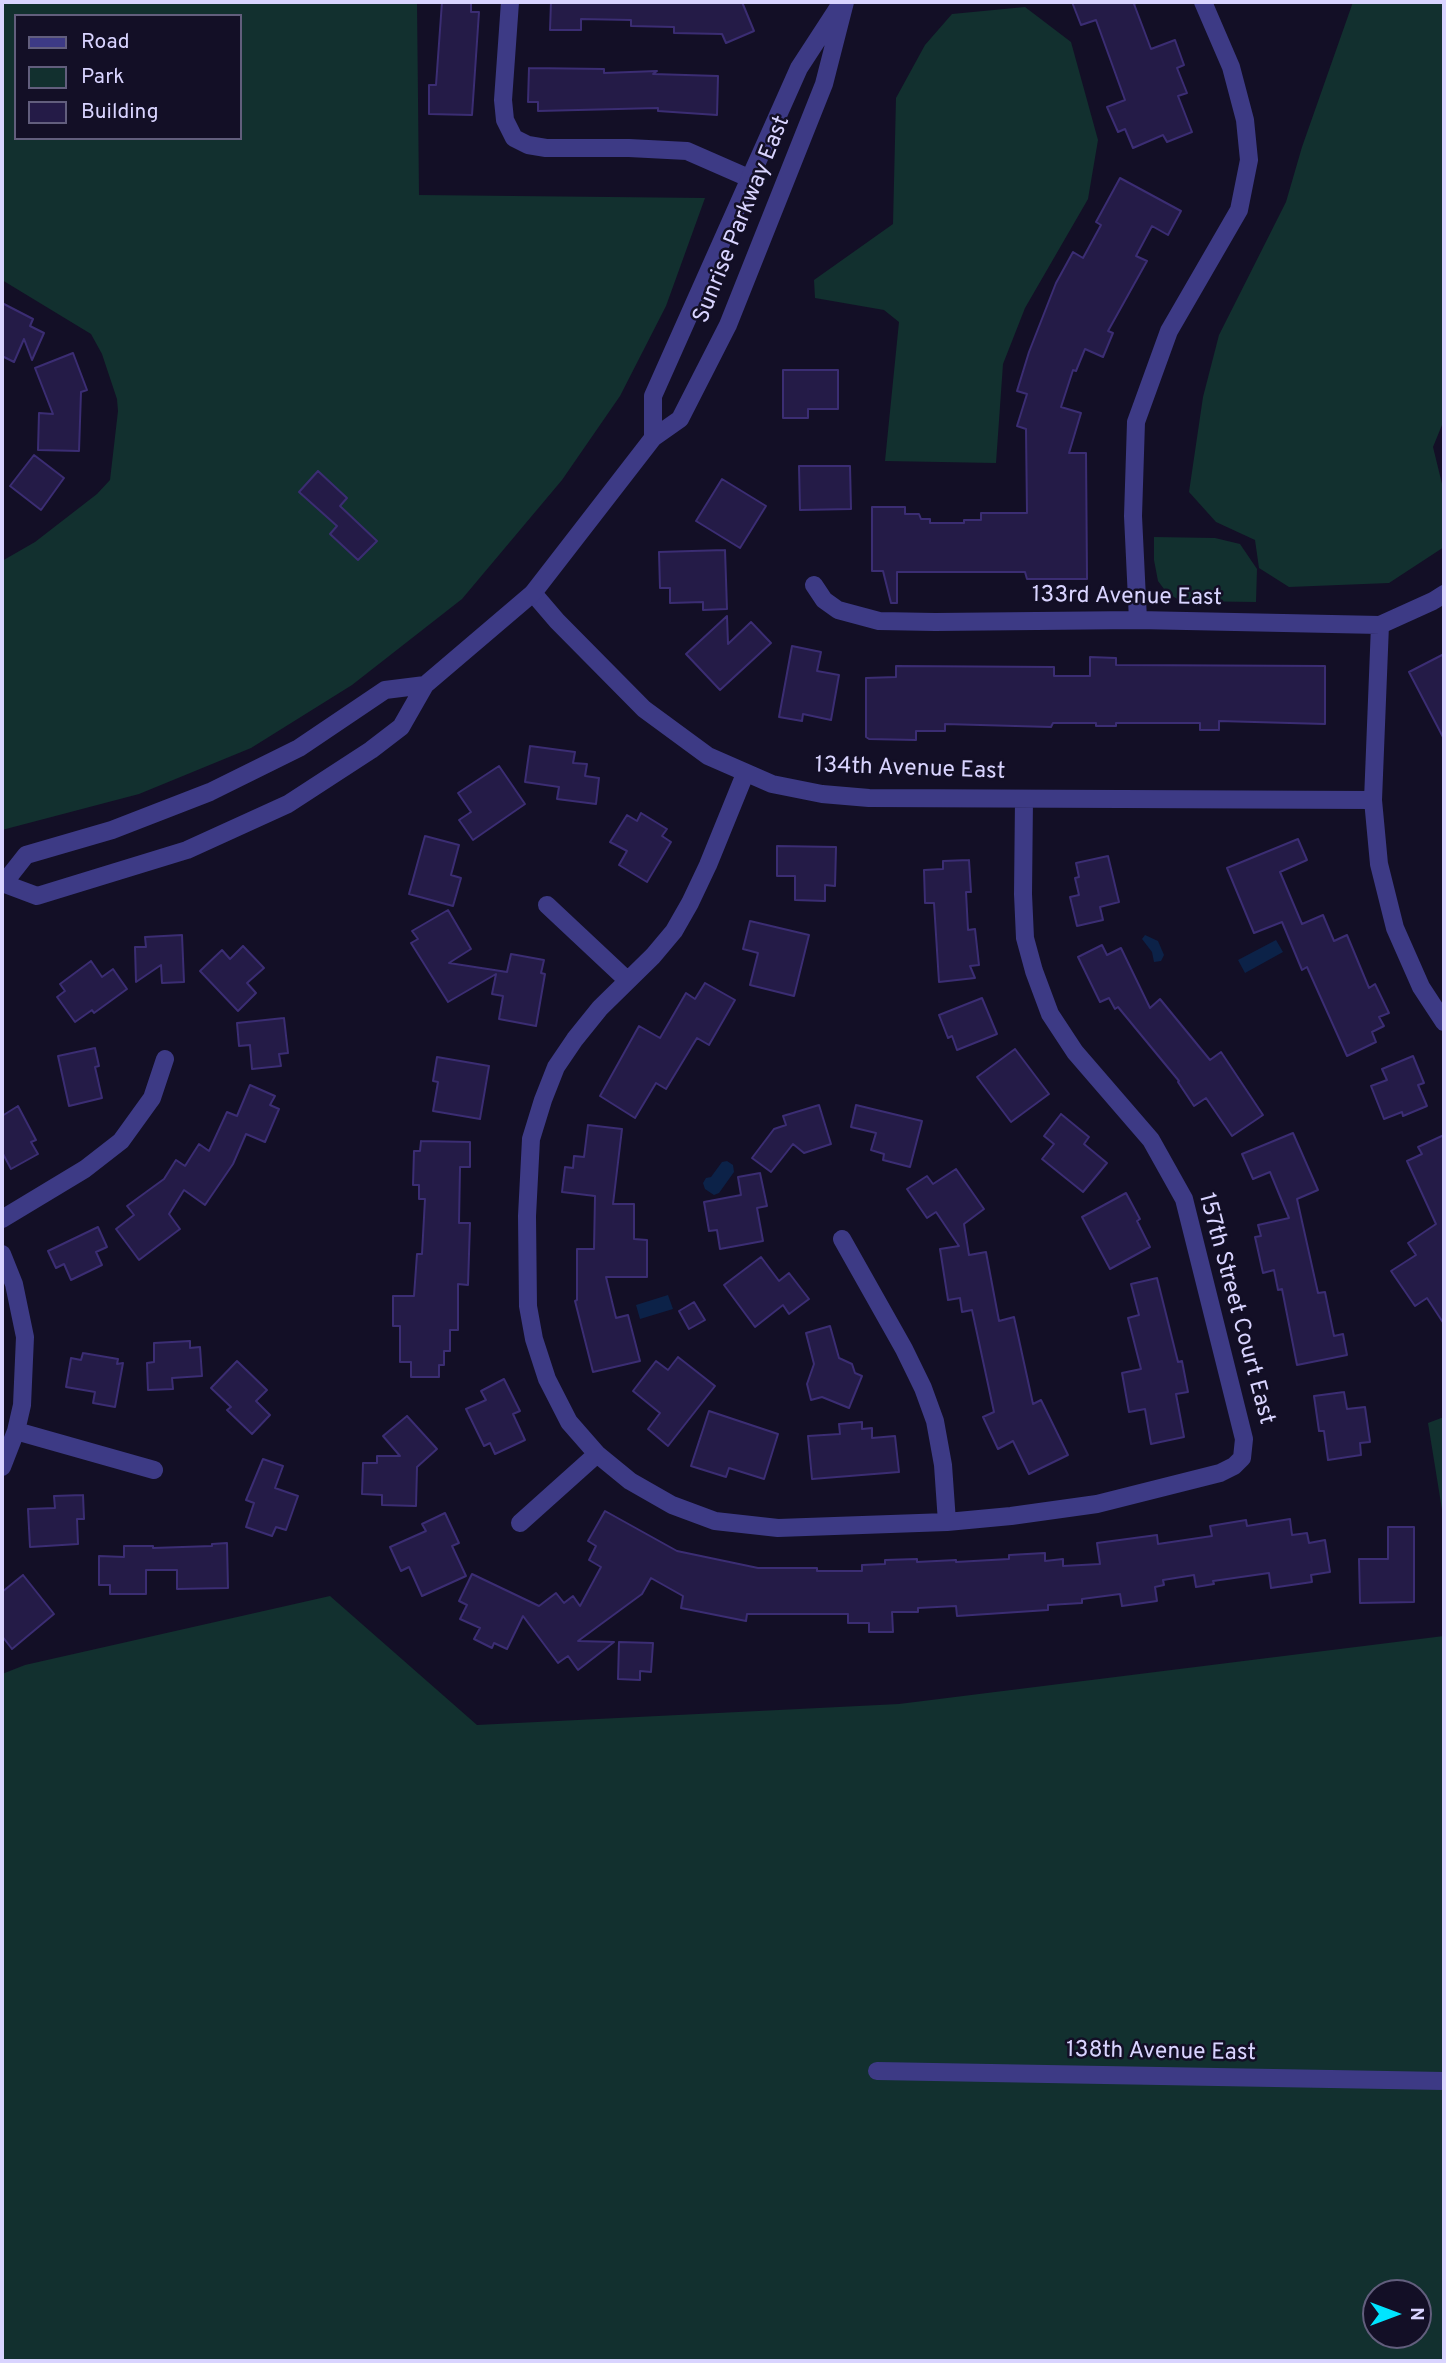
<!DOCTYPE html>
<style>
body{margin:0}
#map{position:relative;width:1446px;height:2363px;overflow:hidden;background:#130f26;font-family:Overpass,sans-serif}
canvas{display:block}
.frame{position:absolute;inset:0;border:4px solid #d9d4ff;pointer-events:none}
.legend{position:absolute;left:14px;top:14px;width:228px;height:126px;box-sizing:border-box;background:#130f26;border:2px solid #625e7d;margin:0;padding:9px 12px;list-style:none;font-size:21px;color:#d9d4ff}
.legend li{display:flex;align-items:center;gap:14px;height:35px}
.legend b{width:35px;border:2px solid #625e7d}
.north{position:absolute;left:1362px;top:2279px;width:70px;height:70px;box-sizing:border-box;background:#130f26;border:2px solid #625e7d;border-radius:50%;rotate:90deg;font-size:19px;font-weight:700;line-height:28px;text-align:center;color:#d9d4ff}
.north::after{content:'';display:block;margin:auto;width:24px;height:32px;background:#00e5ff;clip-path:polygon(50% 0,100% 100%,50% 72%,0 100%)}
</style>
<div id="map">
<canvas width="1446" height="2363"></canvas>
<div class="frame"></div>
<ul class="legend">
<li><b style="height:9px;background:#3d3a85"></b>Road</li>
<li><b style="height:19px;background:#12302f"></b>Park</li>
<li><b style="height:19px;background:#241b47"></b>Building</li>
</ul>
<div class="north">N</div>
</div>
<script>
const c = document.querySelector('canvas').getContext('2d');
c.lineJoin = 'round';
function fillPath(path, color) { c.fillStyle = color; c.fill(path, 'evenodd'); }
const poly = rows => new Path2D(rows.map(r => 'M' + r).join(''));
function trace(path, color, width, dash) { c.strokeStyle = color; c.lineWidth = width; c.lineCap = dash ? 'butt' : 'round'; c.setLineDash(dash || []); c.stroke(path); }
function drawText(font, color, halo, rows, align = 'center') {
  c.font = font + ' Overpass,sans-serif'; c.lineWidth = 5; c.setLineDash([]); c.textBaseline = 'middle'; c.strokeStyle = halo; c.fillStyle = color; for (const [text, x, y, turn = 0] of rows) {
    c.save(); c.translate(x, y); c.rotate((+turn || 0) * Math.PI / 180); c.textAlign = isNaN(turn) ? turn : align; if (halo) c.strokeText(text, 0, 0); c.fillText(text, 0, 0); c.restore();
  }
}
const green = poly([
 [2,2,417,2,419,195,705,198,666,306,620,396,562,480,462,599,352,685,251,748,139,794,2,830,2,561,35,542,97,494,110,480,118,411,117,399,102,354,91,334,2,280],
 [16,16,240,16,240,138,16,138],
 [1353,2,1444,2,1444,420,1433,447,1444,492,1444,547,1389,583,1289,587,1259,568,1255,540,1216,522,1189,492,1203,397,1219,335,1286,202,1302,147],
 [1025,7,1071,42,1098,140,1088,199,1025,308,1003,364,996,463,885,461,899,322,884,310,815,298,814,280,893,224,896,98,925,45,952,14],
 [1154,537,1215,538,1240,544,1257,569,1256,602,1181,601,1167,593,1158,581,1154,560],
 [1444,1417,1444,1522,1428,1423],
 [330,1596,477,1725,899,1704,1444,1636,1444,2361,2,2361,2,1674,25,1665],
 [1376,2293,1418,2293,1418,2335,1376,2335]
]);
const water = poly([
 [1145,935,1158,941,1164,955,1161,961,1154,962,1152,952,1142,939],
 [1276,940,1283,952,1245,973,1238,960],
 [727,1161,733,1165,734,1172,719,1193,714,1195,705,1189,703,1183,706,1178,711,1177,722,1162],
 [668,1295,673,1309,640,1319,636,1305]
]);
const building = poly([
 [442,2,471,3,471,12,479,12,472,115,429,114,429,85,436,85,442,2],
 [551,2,742,2,754,31,726,43,722,34,674,33,674,27,631,26,631,20,581,19,581,30,550,30,551,2],
 [1072,2,1138,2,1134,4,1151,49,1175,40,1184,65,1177,68,1187,93,1178,96,1192,132,1167,142,1163,135,1133,148,1125,129,1118,132,1107,107,1125,100,1096,20,1081,25,1072,2],
 [529,68,604,69,604,73,657,71,653,74,718,76,717,115,658,111,658,108,538,111,538,102,528,102,529,68],
 [1120,178,1181,211,1168,235,1152,226,1136,256,1147,261,1108,331,1113,333,1103,357,1085,349,1076,371,1073,370,1061,407,1081,413,1069,453,1086,453,1087,579,1027,579,1025,572,897,572,897,603,891,603,883,571,872,571,872,507,905,507,905,514,919,514,921,519,930,519,930,523,964,523,964,520,981,520,981,513,1027,513,1026,429,1017,426,1027,394,1017,391,1029,352,1056,283,1073,252,1083,258,1101,225,1096,222,1120,178],
 [2,303,33,319,30,326,44,333,32,360,24,339,14,362,2,356,2,303],
 [73,353,87,390,81,392,79,451,38,450,39,413,53,414,35,368,73,353],
 [783,370,838,370,838,409,808,409,808,418,783,418,783,370],
 [34,455,64,478,41,510,10,486,34,455],
 [799,466,850,466,851,509,800,510,799,466],
 [318,471,347,498,340,506,377,541,358,560,330,534,337,526,299,492,318,471],
 [722,479,766,506,740,548,696,521,722,479],
 [725,550,727,609,703,610,703,602,670,603,670,588,660,588,659,552,725,550],
 [727,616,728,644,751,622,771,643,720,690,686,654,727,616],
 [792,646,821,652,817,671,839,675,831,720,803,714,802,721,779,717,792,646],
 [1444,654,1444,739,1409,672,1444,654],
 [1090,657,1116,658,1116,665,1325,666,1325,724,1219,721,1219,730,1200,730,1200,723,1116,723,1116,726,1096,726,1096,723,1053,723,1051,727,945,724,945,731,916,731,916,740,869,739,866,737,866,678,896,677,896,666,1054,667,1054,676,1090,676,1090,657],
 [530,746,575,752,573,763,587,764,585,776,599,778,596,804,557,799,559,787,525,782,530,746],
 [499,766,525,804,473,840,459,820,471,812,458,793,499,766],
 [641,813,667,829,662,836,671,842,647,882,619,865,627,851,610,842,627,815,637,821,641,813],
 [425,836,459,845,451,875,461,878,453,906,409,894,425,836],
 [1298,839,1307,860,1280,872,1302,924,1323,915,1334,941,1347,935,1369,988,1375,984,1389,1013,1379,1017,1384,1026,1372,1032,1376,1042,1347,1056,1307,967,1302,970,1282,922,1254,933,1227,868,1298,839],
 [777,846,836,847,835,886,825,885,825,901,795,900,795,876,777,876,777,846],
 [1108,856,1119,902,1100,907,1103,920,1077,926,1070,897,1079,895,1075,878,1079,877,1076,863,1108,856],
 [969,860,971,892,966,892,968,930,975,929,979,965,970,966,975,978,939,982,934,903,925,903,924,870,943,869,943,861,969,860],
 [448,910,471,949,449,963,507,972,511,954,544,960,541,973,545,974,536,1026,499,1019,503,996,492,994,496,974,448,1002,411,943,418,939,412,931,448,910],
 [750,921,809,935,794,996,750,985,758,953,743,949,750,921],
 [182,935,184,982,162,983,161,965,136,982,135,947,146,947,145,937,182,935],
 [1102,945,1107,955,1121,948,1150,1008,1160,999,1210,1060,1221,1052,1263,1115,1232,1136,1206,1098,1194,1106,1178,1082,1179,1081,1118,1007,1115,1009,1109,998,1100,1002,1078,957,1102,945],
 [243,946,264,968,247,983,256,993,238,1011,200,971,222,950,230,959,243,946],
 [91,961,102,977,113,969,127,989,94,1013,92,1010,75,1022,57,997,65,991,60,984,91,961],
 [705,983,735,1000,709,1045,697,1038,666,1089,656,1083,635,1118,600,1096,639,1026,660,1038,686,993,695,999,705,983],
 [982,998,997,1034,957,1050,952,1036,948,1038,939,1015,982,998],
 [284,1018,288,1053,279,1054,281,1066,252,1069,250,1045,239,1046,237,1023,284,1018],
 [95,1048,99,1066,95,1067,102,1098,69,1106,58,1056,95,1048],
 [1015,1049,1049,1094,1011,1122,977,1077,1015,1049],
 [1413,1056,1424,1083,1418,1085,1427,1106,1403,1116,1402,1112,1384,1119,1371,1086,1387,1080,1382,1069,1413,1056],
 [437,1057,489,1066,480,1119,433,1111,438,1082,433,1081,437,1057],
 [250,1085,275,1096,270,1105,279,1109,265,1142,246,1134,233,1164,205,1205,184,1190,169,1214,180,1229,139,1260,116,1229,134,1215,127,1206,164,1179,176,1160,185,1166,199,1144,209,1151,227,1112,237,1116,250,1085],
 [819,1105,831,1144,804,1153,793,1144,771,1172,752,1158,774,1129,786,1125,783,1116,819,1105],
 [856,1105,922,1121,910,1167,883,1160,884,1154,871,1150,876,1133,851,1127,856,1105],
 [18,1106,36,1140,31,1142,38,1154,11,1169,2,1152,2,1116,18,1106],
 [1061,1114,1089,1137,1084,1144,1107,1163,1083,1192,1042,1159,1054,1144,1044,1136,1061,1114],
 [588,1125,622,1129,613,1204,634,1204,634,1239,647,1240,647,1277,606,1277,616,1318,628,1315,640,1361,593,1372,575,1301,577,1300,577,1249,594,1249,595,1196,562,1192,565,1167,573,1168,574,1156,584,1157,588,1125],
 [1293,1133,1318,1190,1297,1199,1318,1293,1325,1292,1334,1336,1343,1334,1347,1355,1297,1365,1282,1289,1278,1290,1274,1270,1263,1273,1255,1237,1261,1236,1258,1225,1289,1218,1270,1172,1253,1179,1242,1154,1293,1133],
 [1444,1135,1444,1324,1427,1298,1415,1306,1391,1271,1416,1255,1408,1243,1436,1224,1407,1161,1422,1154,1418,1147,1444,1135],
 [421,1141,470,1142,470,1167,460,1167,459,1223,470,1223,468,1285,458,1284,458,1330,450,1330,450,1351,444,1351,444,1365,439,1365,439,1377,411,1377,411,1362,400,1362,400,1326,393,1326,393,1296,414,1296,417,1254,422,1254,425,1199,419,1199,419,1185,413,1185,414,1151,420,1151,421,1141],
 [956,1169,984,1209,964,1224,969,1255,986,1252,999,1321,1014,1317,1033,1404,1041,1400,1068,1455,1029,1474,1013,1441,998,1449,983,1417,994,1412,972,1310,962,1312,960,1298,948,1300,940,1249,959,1246,936,1212,927,1218,907,1189,927,1176,933,1184,956,1169],
 [760,1173,767,1206,757,1208,763,1241,720,1249,717,1230,709,1231,704,1202,741,1195,738,1177,760,1173],
 [1126,1193,1140,1219,1137,1221,1150,1247,1110,1269,1082,1217,1126,1193],
 [98,1227,107,1247,96,1252,102,1265,71,1280,64,1264,56,1268,48,1251,98,1227],
 [761,1257,779,1281,789,1273,809,1299,789,1314,783,1305,755,1327,724,1285,761,1257],
 [1157,1278,1178,1362,1182,1361,1188,1392,1176,1394,1184,1437,1151,1444,1145,1409,1129,1412,1122,1373,1141,1369,1128,1318,1139,1315,1131,1284,1157,1278],
 [694,1302,705,1320,689,1329,679,1311,694,1302],
 [830,1326,839,1358,852,1364,855,1373,862,1376,849,1408,822,1397,811,1400,807,1384,814,1364,806,1333,830,1326],
 [190,1341,190,1348,200,1347,202,1376,172,1378,173,1389,148,1390,147,1363,154,1362,154,1343,190,1341],
 [83,1353,118,1359,117,1364,123,1363,115,1407,93,1403,95,1392,66,1387,71,1358,81,1360,83,1353],
 [678,1357,715,1386,668,1446,648,1429,660,1413,633,1391,656,1361,668,1370,678,1357],
 [237,1361,267,1390,256,1401,270,1415,252,1434,227,1410,231,1407,211,1388,237,1361],
 [504,1379,520,1411,513,1414,525,1440,495,1454,490,1443,484,1446,466,1409,486,1400,481,1391,504,1379],
 [1344,1392,1347,1409,1365,1407,1370,1442,1360,1443,1361,1455,1328,1460,1324,1431,1319,1431,1314,1396,1344,1392],
 [709,1411,778,1434,764,1479,729,1468,726,1477,691,1466,709,1411],
 [407,1416,437,1449,417,1467,416,1506,382,1505,382,1495,362,1494,363,1463,377,1463,377,1456,400,1456,383,1436,407,1416],
 [862,1422,862,1429,872,1428,872,1438,895,1436,899,1472,812,1479,808,1436,840,1434,839,1424,862,1422],
 [263,1459,283,1466,275,1488,298,1496,286,1530,276,1527,272,1536,246,1527,254,1503,246,1500,263,1459],
 [83,1495,84,1519,77,1519,78,1544,30,1547,28,1509,55,1508,54,1496,83,1495],
 [605,1511,677,1551,758,1568,817,1568,817,1571,862,1571,862,1565,885,1564,885,1560,917,1559,917,1562,956,1560,956,1562,1009,1559,1009,1555,1045,1553,1045,1561,1063,1559,1063,1566,1100,1564,1097,1543,1157,1535,1158,1544,1212,1536,1210,1526,1246,1520,1247,1526,1290,1519,1292,1535,1307,1533,1309,1543,1325,1540,1330,1572,1311,1575,1312,1582,1271,1588,1269,1573,1213,1581,1214,1584,1196,1587,1194,1575,1163,1580,1164,1585,1155,1587,1157,1601,1122,1606,1120,1594,1082,1599,1082,1603,1048,1605,1048,1610,957,1616,956,1606,918,1608,918,1612,892,1612,893,1632,869,1632,869,1623,848,1623,848,1614,747,1614,746,1621,681,1608,683,1596,651,1578,642,1594,578,1641,614,1642,578,1670,568,1656,558,1663,523,1616,507,1649,494,1643,492,1648,474,1639,480,1628,460,1619,467,1605,459,1601,472,1574,539,1606,556,1593,564,1603,573,1596,580,1606,601,1567,589,1560,596,1546,588,1541,605,1511],
 [445,1513,459,1543,452,1546,466,1576,422,1596,409,1567,401,1571,390,1547,426,1531,422,1524,445,1513],
 [1388,1527,1414,1527,1414,1602,1360,1603,1359,1559,1388,1559,1388,1527],
 [227,1543,228,1588,177,1589,177,1570,146,1570,146,1594,110,1594,110,1585,99,1585,99,1556,124,1557,124,1546,153,1546,153,1548,212,1546,212,1544,227,1543],
 [23,1575,54,1614,12,1649,2,1636,2,1592,23,1575],
 [619,1642,653,1643,651,1672,640,1671,640,1680,618,1679,619,1642]
]);
const minor = poly([
 [510,2,503,100,505,120,514,138,528,145,546,148,629,148,687,151,751,179],
 [814,585,824,600,838,610,879,621,935,622,1138,620,1380,625,1433,601,1444,594],
 [533,593,557,621,644,709,708,756,772,784,822,794,869,798,1373,800],
 [1138,620,1133,516,1136,422,1169,331,1239,210,1249,160,1245,120,1231,67,1203,2],
 [1380,625,1373,800,1379,864,1395,928,1421,987,1444,1022],
 [745,774,708,865,690,903,674,931,653,956,600,1008,575,1039,556,1067,543,1100,531,1139,527,1216,528,1306,534,1339,547,1379,569,1422,597,1454,630,1481,672,1505,715,1521,778,1528,947,1522,1011,1516,1097,1504,1220,1473,1234,1466,1242,1458,1244,1439,1184,1199,1151,1140,1075,1052,1050,1014,1034,971,1025,938,1023,894,1024,799],
 [547,905,627,980],
 [2,1219,85,1169,121,1141,152,1098,165,1059],
 [842,1239,904,1349,923,1388,935,1421,943,1465,947,1522],
 [2,1254,14,1284,25,1337,22,1405,16,1431,2,1467],
 [16,1431,154,1470],
 [520,1523,597,1454],
 [877,2071,1444,2081]
]);
const tertiary = poly([
 [653,438,653,396,799,68,840,5],
 [2,883,37,896,187,850,288,804,371,750,401,727,425,685,533,593,653,438,680,419,728,325,824,84,845,2],
 [4,883,26,855,112,830,210,792,299,748,385,690,425,685]
]);
const streetNames = [
 ["Sunrise Parkway East",743,220,-68],
 ["133rd Avenue East",1127,598,1],
 ["134th Avenue East",910,770,2],
 ["157th Street Court East",1235,1309,75],
 ["138th Avenue East",1161,2053,1]
];
fillPath(green, '#12302f');
fillPath(water, '#0c2248');
fillPath(building, '#241b47');
trace(building, '#3b2d73', 2);
trace(minor, '#3d3a85', 18);
trace(tertiary, '#3d3a85', 18);
drawText('23px', '#d9d4ff', '#130f26', streetNames);
</script>
